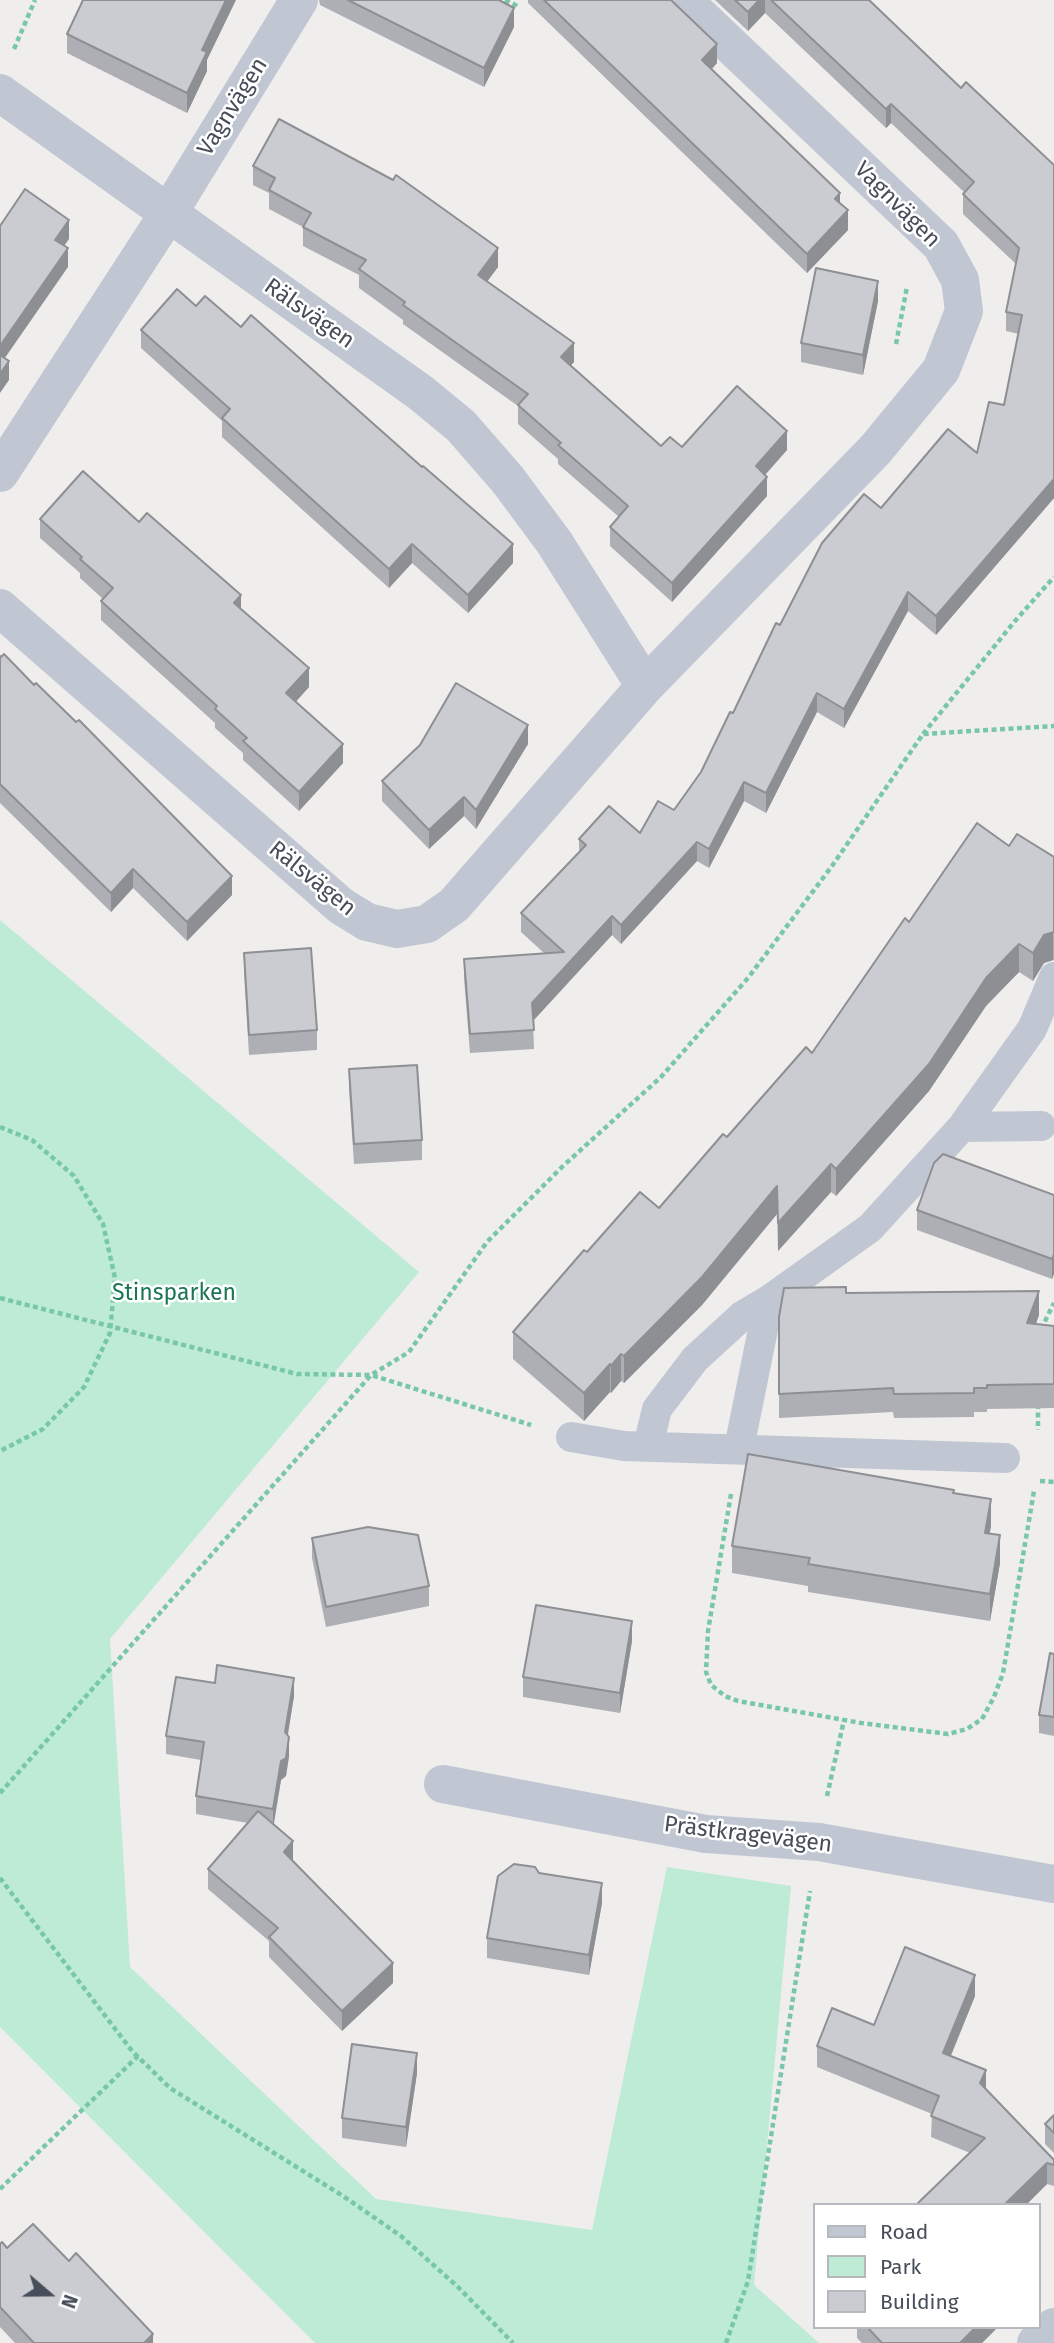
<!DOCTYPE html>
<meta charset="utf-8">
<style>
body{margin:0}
#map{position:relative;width:1054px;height:2343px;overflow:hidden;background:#f0eded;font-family:"Fira Sans",sans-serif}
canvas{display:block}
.legend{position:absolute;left:813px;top:2203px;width:228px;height:126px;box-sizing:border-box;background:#fff;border:2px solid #b5b8bd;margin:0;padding:9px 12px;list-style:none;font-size:21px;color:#474e59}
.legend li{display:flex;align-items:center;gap:14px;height:35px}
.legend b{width:35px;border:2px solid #b5b8bd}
.north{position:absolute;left:14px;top:2259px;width:70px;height:70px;-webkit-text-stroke:5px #fff;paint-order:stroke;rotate:110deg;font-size:19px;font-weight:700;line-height:28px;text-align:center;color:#474e59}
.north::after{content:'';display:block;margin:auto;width:24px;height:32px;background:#474e59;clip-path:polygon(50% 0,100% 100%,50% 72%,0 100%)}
</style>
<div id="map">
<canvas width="1054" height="2343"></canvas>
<ul class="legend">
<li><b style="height:9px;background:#c1c7d2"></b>Road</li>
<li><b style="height:19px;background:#bdebd5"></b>Park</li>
<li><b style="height:19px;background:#caccd2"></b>Building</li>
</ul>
<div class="north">N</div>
</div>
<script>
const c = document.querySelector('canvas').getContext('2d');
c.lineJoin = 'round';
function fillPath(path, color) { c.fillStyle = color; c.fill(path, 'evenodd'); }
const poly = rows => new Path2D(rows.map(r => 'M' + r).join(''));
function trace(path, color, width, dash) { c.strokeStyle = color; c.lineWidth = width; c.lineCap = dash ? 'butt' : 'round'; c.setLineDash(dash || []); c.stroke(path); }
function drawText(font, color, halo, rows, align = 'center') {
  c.font = font + ' "Fira Sans",sans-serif'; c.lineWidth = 5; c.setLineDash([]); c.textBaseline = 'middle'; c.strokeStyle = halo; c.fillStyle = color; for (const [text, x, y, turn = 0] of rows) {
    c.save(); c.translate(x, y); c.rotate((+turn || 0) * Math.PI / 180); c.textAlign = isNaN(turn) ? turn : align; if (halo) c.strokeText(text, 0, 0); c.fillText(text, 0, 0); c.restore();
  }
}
const green = poly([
 [0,920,419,1272,110,1639,130,1967,376,2199,592,2230,667,1867,791,1886,754,2285,819,2343,315,2343,0,2027]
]);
const path = poly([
 [505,0,515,5,518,0],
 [14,49,35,0],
 [896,344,907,287],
 [923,734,1015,621,1054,577],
 [0,1127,32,1140,74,1176,103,1224,115,1278,110,1333,84,1387,43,1429,0,1451],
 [0,1298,297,1374,371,1375,409,1352,487,1242,563,1166,661,1077,748,978,832,866,923,734,1054,726],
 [1041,1329,1054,1303],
 [1038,1404,1038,1430],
 [1040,1481,1054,1482],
 [731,1494,708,1631,706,1672,711,1685,725,1696,738,1701,861,1723,948,1734,967,1729,982,1719,994,1697,1003,1673,1034,1491],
 [0,1793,371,1375,531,1425],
 [827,1796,844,1720],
 [0,1878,132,2051,170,2088,343,2196,401,2236,458,2287,513,2343],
 [0,2189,138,2056],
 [726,2343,748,2281,810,1891]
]);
const lane = poly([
 [962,1127,1041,1126],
 [571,1437,624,1446,1005,1458],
 [648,1446,657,1409,695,1359,742,1316,769,1300,870,1228,962,1127,1032,1029,1054,977],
 [739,1448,769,1300]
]);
const street = poly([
 [0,93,421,393,461,426,508,480,554,542,645,686,875,450,941,370,964,311,960,280,941,245,683,0],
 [0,473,168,214,299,0],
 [0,608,341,906,367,922,397,929,427,924,454,905,645,686],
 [443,1784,706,1834,819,1842,1054,1884],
 [1036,2343,1054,2327]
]);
const wall = poly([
 [319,0,499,0,514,27,484,87,320,5],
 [528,0,671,0,717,63,712,69,840,204,848,230,807,273,528,3],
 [715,0,869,0,961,88,1054,165,1054,498,936,635,908,611,844,728,817,712,766,813,744,801,709,868,697,861,621,944,612,935,533,1021,534,1049,470,1053,464,978,464,959,544,953,521,932,521,913,579,853,579,839,640,833,674,810,701,772,780,625,881,508,977,453,1004,405,1019,334,1006,331,1006,312,1016,264,963,214,963,194,965,193,891,123,886,128,765,13,748,31],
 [67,34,207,60,207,71,187,113,67,53],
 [253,166,498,267,487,281,574,362,571,365,661,446,787,450,765,475,767,496,672,602,610,546,610,527,619,517,558,464,558,459,518,424,518,406,403,324,403,320,359,288,359,275,303,246,303,227,269,209,269,193,253,185],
 [878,301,863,375,801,362,801,343],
 [196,306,241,327,513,563,468,613,412,563,389,588,222,437,222,421,141,348,141,330],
 [40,519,139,522,241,609,309,687,296,702,343,763,299,811,243,760,243,753,215,728,215,723,101,620,101,601,103,599,80,578,80,573,40,538],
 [0,656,232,895,187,941,133,888,111,912,0,803],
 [528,744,476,829,464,816,429,849,382,801,382,781],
 [1009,846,1054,857,1054,960,1044,963,1033,981,1019,972,986,1006,929,1091,836,1196,831,1192,778,1251,777,1214,702,1305,624,1383,621,1381,611,1393,610,1392,584,1421,513,1359,513,1332,587,1252,659,1208,727,1137,812,1053,909,922],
 [244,953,317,1030,317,1050,249,1055,244,972],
 [349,1069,422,1140,422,1160,354,1164,349,1089],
 [1054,1195,1054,1274,1052,1279,917,1230,917,1210],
 [846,1293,1039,1315,1036,1324,1054,1326,1054,1408,987,1409,987,1412,974,1412,974,1417,894,1418,893,1412,779,1418,779,1317],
 [954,1493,991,1526,989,1533,1000,1563,990,1621,808,1592,808,1586,732,1573,732,1546],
 [312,1538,429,1586,429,1606,326,1627,312,1558],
 [632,1641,620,1713,523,1697,523,1677],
 [1054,1654,1054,1736,1039,1733,1039,1715],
 [294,1696,288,1735,289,1756,286,1776,281,1780,274,1824,293,1861,393,1983,342,2031,269,1957,269,1941,208,1889,208,1869,248,1823,196,1814,196,1796,201,1760,166,1754,166,1736],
 [539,1873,602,1903,589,1975,487,1958,487,1938],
 [975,1996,951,2056,986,2089,1054,2160,1054,2186,1047,2184,1026,2205,916,2205,970,2153,931,2137,932,2114,817,2067,817,2046,874,2025],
 [417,2073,406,2147,342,2138,342,2118],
 [1054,2115,1054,2153,1045,2144,1045,2124],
 [0,2244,7,2248,69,2261,153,2343,15,2343,0,2327],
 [857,2327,998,2327,982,2343,862,2343,857,2338]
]);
const shadedWall = poly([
 [226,0,236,0,207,60,207,71,187,113,187,93,202,50],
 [759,0,765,0,765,13,748,31,748,12],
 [514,8,514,27,484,87,484,68],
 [717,44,717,63,702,79,702,60],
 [891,104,891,123,886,128,886,109],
 [840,193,840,212,835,199],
 [848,210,848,230,807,273,807,254],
 [69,220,69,239,55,259,55,240],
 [68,248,68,267,0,365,0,346],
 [498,248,498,267,478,294,478,275],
 [878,281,878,301,863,375,863,355],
 [574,343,574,362,561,376,561,357],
 [9,361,9,380,0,393,0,374],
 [787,431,787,450,756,485,756,466],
 [767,477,767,496,672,602,672,583],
 [1054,479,1054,498,936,635,936,616],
 [412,544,412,563,389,588,389,569],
 [513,544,513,563,468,613,468,595],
 [908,592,908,611,844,728,844,709],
 [241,595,241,614,234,603],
 [309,668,309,687,286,712,286,693],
 [817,693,817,712,766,813,766,793],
 [528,725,528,744,476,829,476,810],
 [343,744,343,763,299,811,299,792],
 [744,782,744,801,709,868,709,849],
 [464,797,464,816,429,849,429,830],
 [697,842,697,861,621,944,621,925],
 [133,869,133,888,111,912,111,893],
 [232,876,232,895,187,941,187,922],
 [612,916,612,935,532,1022,532,1003],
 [1053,932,1053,960,1044,963,1033,981,1033,953,1044,935],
 [1019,944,1019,972,986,1006,929,1091,836,1196,836,1169,986,978],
 [831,1164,831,1192,778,1251,778,1223],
 [777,1186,777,1214,702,1305,624,1383,624,1356],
 [1054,1254,1054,1274,1052,1279,1052,1259],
 [1039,1291,1039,1315,1027,1347,1027,1323],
 [621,1354,621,1381,611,1393,611,1366],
 [610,1364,610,1392,584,1421,584,1393],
 [991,1499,991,1526,985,1560,985,1533],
 [1000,1535,1000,1563,990,1621,990,1594],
 [632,1621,632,1641,620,1713,620,1693],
 [294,1678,294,1696,285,1750,285,1732],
 [289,1737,289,1756,286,1776,281,1780,273,1827,273,1809,281,1761],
 [293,1841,293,1861,284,1852],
 [602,1883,602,1903,589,1975,589,1955],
 [393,1963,393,1983,342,2031,342,2011],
 [975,1975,975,1996,943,2074,943,2053],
 [417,2053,417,2073,406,2147,406,2127],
 [986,2070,986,2091,980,2083],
 [1047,2163,1047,2184,1026,2205,1004,2205],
 [976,2327,998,2327,982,2343,960,2343],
 [153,2334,153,2343,145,2343,145,2342]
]);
const building = poly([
 [83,0,226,0,202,50,207,52,187,93,67,34,83,0],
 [348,0,499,0,514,8,484,68,348,0],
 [544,0,671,0,717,44,702,60,840,193,835,199,848,210,807,254,544,0],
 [735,0,759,0,748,12,735,0],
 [771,0,869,0,961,88,966,82,1054,165,1054,479,936,616,908,592,844,709,817,693,766,793,744,782,709,849,697,842,621,925,612,916,532,1003,534,1030,470,1034,464,959,564,952,521,913,586,845,579,839,609,806,640,833,658,801,674,810,701,772,730,712,733,713,776,623,780,625,822,543,864,494,881,508,948,429,977,453,989,402,1004,405,1022,315,1006,312,1019,248,963,194,974,182,891,104,886,109,771,0],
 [279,119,393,180,396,175,498,248,478,275,574,343,561,357,661,446,670,437,682,447,737,386,787,431,756,466,767,477,672,583,610,527,628,506,558,445,561,443,518,405,528,394,403,305,405,302,359,269,366,260,303,227,311,213,269,190,275,178,253,166,279,119],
 [25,189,69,220,55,240,68,248,0,346,0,226,25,189],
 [816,268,878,281,863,355,801,343,816,268],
 [177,289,196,306,205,296,241,327,251,315,422,467,423,466,513,544,468,595,412,544,389,569,222,418,230,409,141,330,177,289],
 [0,355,9,361,0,374,0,355],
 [83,471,139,522,147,513,241,595,234,603,309,668,286,693,343,744,299,792,243,741,247,738,215,709,217,706,101,601,113,588,80,559,82,557,40,519,83,471],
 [4,654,34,685,36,683,76,722,79,720,232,876,187,922,133,869,111,893,0,784,0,656,1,657,4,654],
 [456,683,528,725,476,810,464,797,429,830,382,781,420,745,456,683],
 [977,823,1009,846,1017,834,1054,857,1054,932,1044,935,1033,953,1019,944,986,978,929,1064,836,1169,831,1164,778,1223,777,1186,702,1277,624,1356,621,1354,611,1366,610,1364,584,1393,513,1332,584,1250,587,1252,640,1192,659,1208,723,1134,727,1137,806,1047,812,1053,905,918,909,922,977,823],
 [311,948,317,1030,249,1035,244,953,311,948],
 [417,1065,422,1140,354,1144,349,1069,417,1065],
 [943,1154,1054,1195,1054,1254,1052,1259,917,1210,934,1163,943,1154],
 [846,1287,846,1293,1039,1291,1027,1323,1054,1326,1054,1384,987,1385,987,1388,974,1388,974,1393,894,1394,893,1388,779,1394,779,1317,784,1288,846,1287],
 [748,1454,954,1490,953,1493,991,1499,985,1533,1000,1535,990,1594,808,1564,810,1558,732,1546,748,1454],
 [368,1527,418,1535,429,1586,326,1607,312,1538,368,1527],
 [536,1605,632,1621,620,1693,523,1677,536,1605],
 [1050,1653,1054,1654,1054,1717,1039,1715,1050,1653],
 [217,1665,294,1678,285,1732,289,1737,286,1758,281,1761,273,1809,196,1796,204,1742,166,1736,176,1677,215,1683,217,1665],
 [258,1811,293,1841,284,1852,393,1963,342,2011,269,1937,278,1928,208,1869,258,1811],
 [514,1864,535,1867,539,1873,602,1883,589,1955,487,1938,498,1876,514,1864],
 [905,1947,975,1975,943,2053,986,2070,980,2083,1054,2160,1054,2165,1047,2163,1004,2205,916,2205,985,2138,931,2116,939,2096,817,2046,832,2008,874,2025,905,1947],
 [352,2044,417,2053,406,2127,342,2118,352,2044],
 [1054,2115,1054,2133,1045,2124,1054,2115],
 [33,2224,69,2261,76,2253,153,2334,145,2342,145,2343,34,2343,0,2307,0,2244,2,2242,7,2248,33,2224],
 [867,2327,976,2327,960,2343,882,2343,867,2327]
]);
const streetNames = [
 ["Vagnvägen",233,107,-58],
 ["Vagnvägen",897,205,45],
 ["Rälsvägen",309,314,35],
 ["Rälsvägen",312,879,39],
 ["Prästkragevägen",748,1835,7]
];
const parkNames = [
 ["Stinsparken",174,1294]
];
fillPath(green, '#bdebd5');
trace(path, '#78c7aa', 4.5, [5, 3.5]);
trace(lane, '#c1c7d2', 30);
trace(street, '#c1c7d2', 38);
fillPath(wall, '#aeafb5');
fillPath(shadedWall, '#8d8f93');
fillPath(building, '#caccd2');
trace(building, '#8d8f93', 2);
drawText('23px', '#474e59', '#fff', streetNames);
drawText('23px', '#1c7554', '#fff', parkNames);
</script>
